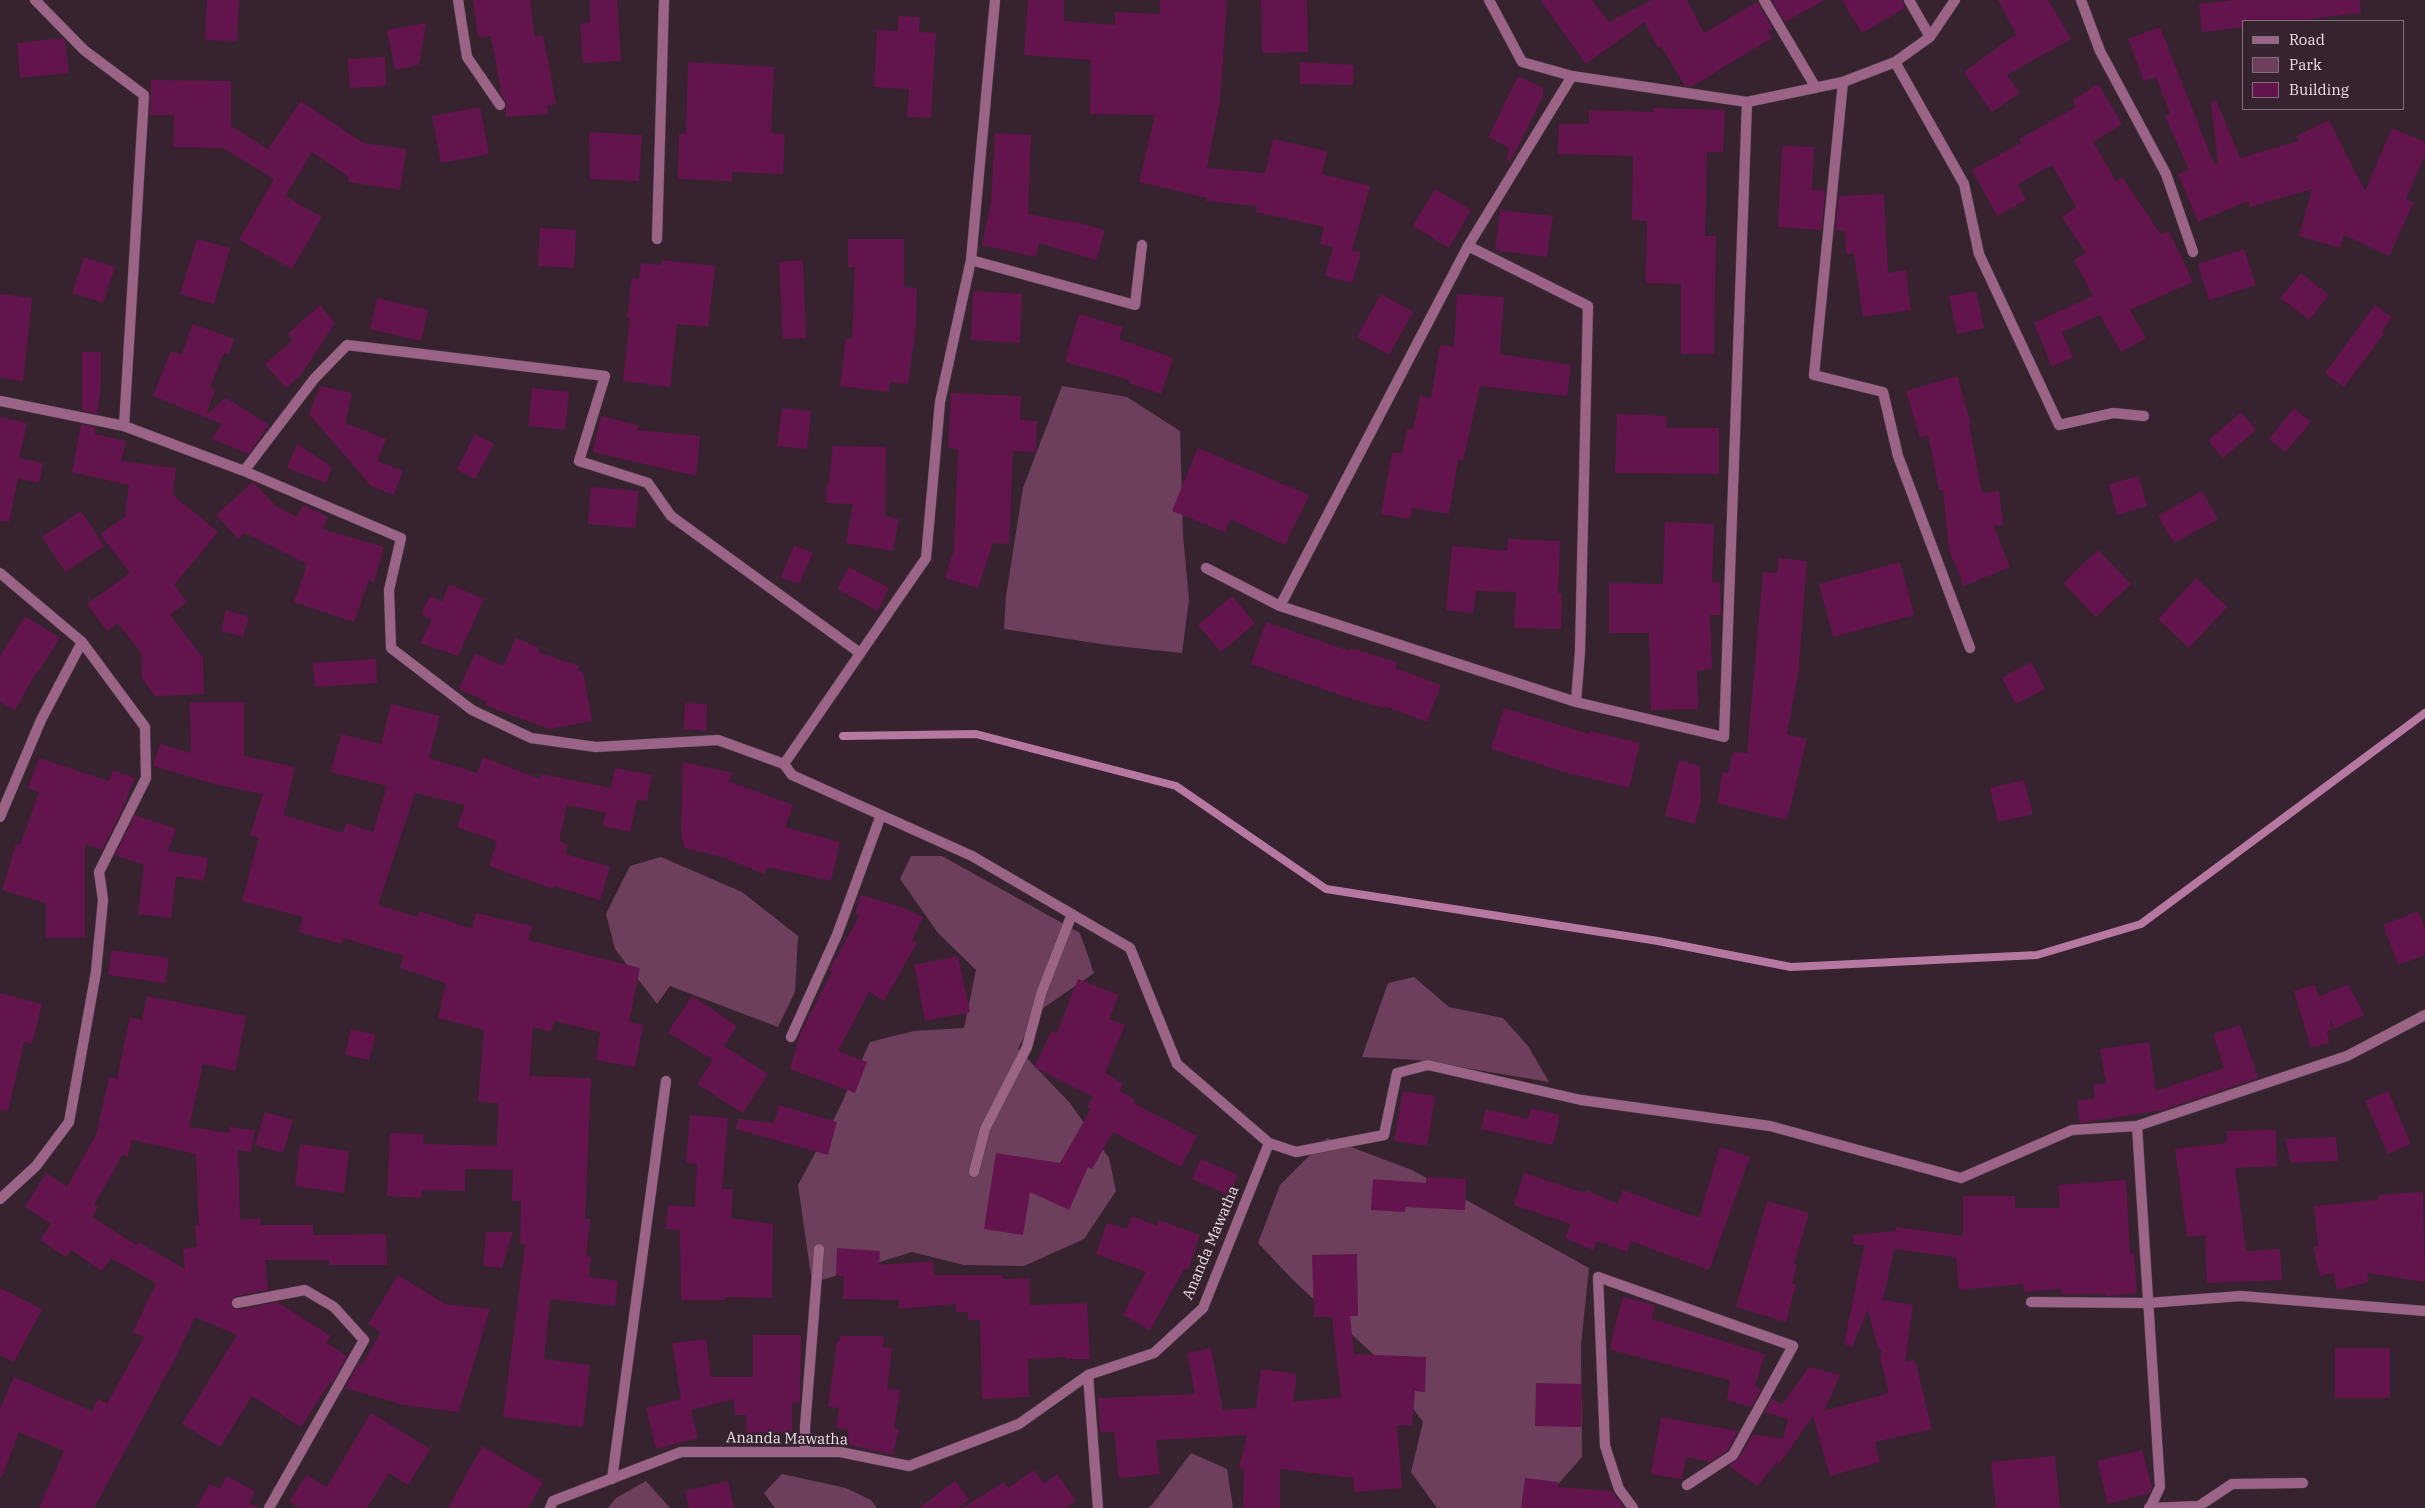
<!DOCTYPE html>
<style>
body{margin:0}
#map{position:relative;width:2425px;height:1508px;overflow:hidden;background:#36232f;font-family:"IBM Plex Serif",serif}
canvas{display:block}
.legend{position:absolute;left:2242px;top:20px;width:162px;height:90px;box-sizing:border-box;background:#36232f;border:1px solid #7f6f79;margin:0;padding:6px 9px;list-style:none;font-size:15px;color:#ede0e8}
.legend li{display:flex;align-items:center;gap:10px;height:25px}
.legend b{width:25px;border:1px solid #7f6f79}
</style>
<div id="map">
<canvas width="2425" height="1508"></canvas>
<ul class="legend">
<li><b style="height:6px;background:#9b6486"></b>Road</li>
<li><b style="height:14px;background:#6d3f5d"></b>Park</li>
<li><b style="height:14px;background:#64144d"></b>Building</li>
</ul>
</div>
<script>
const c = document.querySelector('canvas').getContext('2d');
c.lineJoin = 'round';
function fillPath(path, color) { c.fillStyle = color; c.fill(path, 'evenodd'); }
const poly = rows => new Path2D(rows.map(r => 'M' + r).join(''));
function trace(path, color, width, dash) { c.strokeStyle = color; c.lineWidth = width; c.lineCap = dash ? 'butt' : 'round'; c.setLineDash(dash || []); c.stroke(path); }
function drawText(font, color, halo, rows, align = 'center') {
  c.font = font + ' "IBM Plex Serif",serif'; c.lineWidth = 4.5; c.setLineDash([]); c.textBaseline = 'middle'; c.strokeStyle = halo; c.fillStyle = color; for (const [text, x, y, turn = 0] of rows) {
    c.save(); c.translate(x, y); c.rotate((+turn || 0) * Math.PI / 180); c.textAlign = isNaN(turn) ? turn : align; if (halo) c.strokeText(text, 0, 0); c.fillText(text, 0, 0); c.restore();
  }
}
const green = poly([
 [1062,386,1127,397,1180,431,1183,535,1189,600,1182,653,1107,645,1004,629,1006,596,1023,488],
 [911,856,942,856,1080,933,1094,973,1036,1013,1018,1049,1070,1103,1109,1158,1116,1191,1084,1239,1024,1266,964,1265,912,1252,812,1283,798,1185,837,1113,870,1042,914,1031,964,1028,976,970,938,933,900,879],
 [661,857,742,892,798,936,795,992,778,1027,670,986,657,1004,615,949,606,914,630,866],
 [1414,977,1449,1007,1503,1018,1528,1046,1549,1082,1418,1060,1362,1057,1388,983],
 [1327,1138,1412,1170,1589,1268,1581,1345,1582,1457,1537,1508,1437,1508,1411,1472,1423,1422,1374,1355,1294,1281,1258,1243,1280,1185],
 [1191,1453,1227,1469,1233,1508,1147,1508,1152,1505],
 [782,1474,846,1488,871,1500,877,1508,775,1508,764,1493],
 [646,1481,670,1508,608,1508,616,1498]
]);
const stream = poly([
 [843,736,976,734,1176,786,1326,889,1658,941,1791,967,2037,955,2141,924,2425,713]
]);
const building = poly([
 [207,0,239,0,237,41,205,40],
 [473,0,530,0,535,37,543,35,556,104,547,105,548,114,506,117,505,110,507,104,502,96,491,36,478,37],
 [590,0,617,0,621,61,583,63,580,24,590,23],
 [1028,0,1064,0,1064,21,1115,25,1115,12,1160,14,1160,0,1227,0,1220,100,1207,168,1265,173,1273,139,1327,151,1322,174,1370,186,1352,250,1361,253,1352,283,1325,276,1333,247,1320,244,1324,227,1256,212,1257,206,1206,201,1207,198,1139,182,1155,115,1090,114,1091,60,1024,55],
 [1261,0,1307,0,1308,52,1262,53],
 [1540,0,1592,0,1609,22,1652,0,1687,0,1704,33,1757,2,1773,29,1768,31,1772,38,1691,87,1685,86,1661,46,1658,48,1644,22,1586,64],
 [1772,0,1825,0,1785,22],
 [1842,0,1902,0,1905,8,1862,33],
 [1998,0,2048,0,2071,39,2007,75,2020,93,1992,112,1964,72,2016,34],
 [2234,0,2360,0,2361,13,2292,21,2244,21,2244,27,2202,32,2199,4],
 [898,16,920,17,919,32,936,33,931,118,907,117,909,89,874,87,877,30,898,31],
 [426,23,419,65,395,70,387,30],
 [2160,27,2214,164,2218,163,2211,102,2216,100,2240,158,2299,141,2296,136,2329,120,2365,191,2392,128,2425,142,2425,155,2406,199,2414,202,2389,256,2344,235,2340,248,2299,236,2312,189,2250,207,2248,201,2198,222,2178,174,2189,170,2165,116,2170,114,2156,77,2144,81,2128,39],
 [63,38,65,41,69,73,20,78,17,43],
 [385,57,386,86,350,88,348,59],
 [688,62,774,67,771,133,785,134,783,174,732,172,732,181,678,179,679,134,686,134],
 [1300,62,1354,65,1353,85,1300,84],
 [1518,76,1543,88,1543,96,1510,162,1507,160,1509,148,1488,137],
 [151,80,231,81,231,126,268,149,301,101,363,143,407,149,400,190,348,182,349,177,312,152,285,196,322,217,292,269,239,240,274,179,223,148,173,147,174,115,150,115],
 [2098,84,2122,124,2093,142,2116,181,2122,177,2161,235,2169,231,2193,282,2130,310,2146,338,2121,352,2100,315,2062,332,2073,357,2052,367,2034,323,2093,296,2074,260,2086,253,2062,217,2076,207,2052,165,2018,184,2026,200,1997,216,1972,170,2021,143,2019,139,2076,107,2072,100],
 [480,107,489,154,441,163,432,116],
 [1653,108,1725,110,1723,152,1707,152,1705,236,1716,236,1714,354,1681,354,1681,284,1646,283,1647,221,1632,220,1633,156,1558,154,1559,124,1589,124,1589,110,1653,112],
 [589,132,642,135,639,181,590,179],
 [995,133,1031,135,1028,214,1068,222,1068,220,1105,230,1096,260,1039,243,1036,257,982,245,991,202],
 [1782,146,1814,147,1812,190,1824,190,1825,197,1821,230,1778,227],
 [1435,189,1471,210,1449,248,1413,226],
 [1884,194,1888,273,1906,270,1911,310,1863,317,1854,254,1846,254,1845,231,1835,230,1839,196],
 [1500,210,1553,216,1547,257,1495,250],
 [540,228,576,230,574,268,538,266],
 [197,239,230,248,214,304,180,294],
 [848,239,904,239,904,287,917,288,916,325,908,384,890,382,889,392,840,386,846,338,852,339,855,267,848,267],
 [2244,249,2256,285,2209,300,2198,264],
 [84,257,115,267,103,303,72,293],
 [662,260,715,266,708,327,677,324,670,387,623,381,630,318,627,318,632,278,639,279,641,263,661,265],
 [803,260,806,338,783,339,779,262],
 [2301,273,2329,295,2309,320,2280,298],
 [973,291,1022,294,1020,343,971,340],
 [1976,291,1984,328,1957,334,1949,296],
 [0,294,32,298,23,381,0,378],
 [1381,294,1413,312,1389,355,1357,337],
 [1457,294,1504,297,1500,354,1571,365,1567,396,1480,386,1463,461,1458,460,1449,514,1412,508,1410,519,1381,514,1392,452,1402,454,1407,429,1413,430,1420,396,1431,398,1440,345,1454,347],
 [377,298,428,310,421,341,370,329],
 [320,305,335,323,301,375,286,388,265,364,293,340,288,334],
 [2375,305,2392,317,2382,332,2384,334,2344,387,2325,373],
 [1079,314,1123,327,1119,339,1173,358,1161,394,1129,383,1130,380,1065,362],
 [193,324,234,339,229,354,223,354,210,387,215,390,206,415,226,398,269,425,249,454,212,439,222,424,153,396,171,351,181,355],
 [82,352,101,352,101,387,97,414,82,410],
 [1957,376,1971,423,1969,424,1982,493,1999,491,2003,525,1994,526,2010,567,1964,586,1949,550,1943,490,1939,490,1928,435,1920,438,1906,391],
 [320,386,352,393,345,423,386,439,377,461,403,471,394,495,371,486,309,414],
 [532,388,569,392,565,430,528,426],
 [951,393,1021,396,1020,420,1037,421,1036,452,1013,451,1009,544,993,543,978,588,945,578,954,549,958,449,948,448],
 [782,408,811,411,807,449,777,446],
 [2294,408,2311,422,2285,452,2269,439],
 [2241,412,2256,430,2223,458,2208,441],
 [1617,414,1667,416,1666,428,1719,428,1719,474,1615,473],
 [601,416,638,425,637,430,700,436,696,476,593,452],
 [0,417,27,423,19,458,43,463,39,483,18,478,9,522,0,521],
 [81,424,95,427,95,434,126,441,121,461,176,468,173,495,218,532,174,585,187,602,170,615,203,658,204,694,155,696,142,678,141,653,118,623,107,631,87,604,130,573,100,534,125,517,129,485,72,472],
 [475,434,494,444,475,479,457,470],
 [297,444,332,467,326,483,287,468],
 [833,446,886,447,885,516,899,519,893,551,846,543,853,504,826,503,827,483,829,483],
 [1198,448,1309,495,1285,545,1230,519,1225,532,1172,511],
 [2139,476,2147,506,2117,515,2109,484],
 [253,482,276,506,297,517,303,505,328,517,322,529,384,547,374,582,369,580,354,622,294,602,307,564,245,533,238,539,216,515],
 [591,487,639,491,635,528,588,524],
 [2202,491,2218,519,2174,543,2158,516],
 [81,511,104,546,65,572,42,537],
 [1665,522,1714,524,1712,582,1720,582,1721,615,1710,615,1712,669,1697,671,1698,709,1651,710,1649,633,1609,633,1609,583,1663,584],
 [1508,539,1560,541,1558,593,1562,593,1561,629,1514,628,1516,592,1476,591,1473,613,1446,610,1452,546,1507,551],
 [794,545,813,553,799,584,781,577],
 [2098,550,2131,584,2096,617,2063,583],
 [1779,558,1807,561,1798,676,1787,734,1807,739,1787,820,1717,803,1723,772,1728,773,1733,752,1747,753,1763,572,1777,573],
 [1900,562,1914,615,1833,637,1819,584],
 [849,567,889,588,878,611,837,589],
 [2196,578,2227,607,2189,648,2158,619],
 [449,584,484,599,458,656,420,643,432,620,421,614,430,596,442,602],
 [1232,596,1255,623,1221,652,1198,625],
 [226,610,249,617,243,637,221,631],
 [25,616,60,638,38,672,37,671,15,710,0,702,0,656],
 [1266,622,1349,651,1350,648,1397,662,1395,668,1441,685,1427,722,1384,706,1384,708,1343,696,1251,664],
 [516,638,540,648,538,652,579,666,578,671,583,672,592,721,549,729,485,705,487,702,459,689,475,653,503,666],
 [376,659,377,683,315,687,313,663],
 [2031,662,2045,689,2016,704,2002,678],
 [190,702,244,702,244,756,295,767,284,815,343,833,346,823,373,832,387,786,331,772,341,734,381,744,391,704,440,716,429,758,477,773,483,757,540,779,541,774,611,788,615,768,652,775,647,801,637,800,630,832,603,826,606,813,567,805,559,841,568,845,565,854,610,867,600,900,554,886,553,889,489,866,497,841,457,827,465,805,415,793,378,905,418,917,420,911,472,929,476,913,532,926,528,940,640,968,629,1022,643,1025,635,1067,596,1060,600,1032,554,1021,551,1032,533,1027,529,1076,591,1078,585,1219,590,1219,586,1256,591,1257,589,1277,618,1281,615,1306,550,1299,544,1359,590,1365,583,1427,503,1417,525,1245,520,1244,521,1201,512,1201,513,1170,465,1169,465,1191,422,1190,421,1198,387,1196,390,1133,424,1134,423,1144,497,1146,498,1103,478,1102,484,1030,438,1018,446,983,400,968,404,956,343,938,341,944,299,932,303,917,242,901,259,838,250,835,263,794,218,785,153,766,160,744,191,753],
 [685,703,707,704,706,731,684,729],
 [1504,708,1589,734,1590,731,1640,743,1629,788,1568,773,1491,749],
 [39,758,109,781,113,770,135,778,122,810,102,850,85,844,85,938,46,938,46,903,2,890,16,844,20,845,39,792,28,788],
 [1679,760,1700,766,1701,801,1695,824,1665,816],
 [683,762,733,773,728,781,793,805,785,827,840,842,831,881,767,867,764,874,722,857,684,848,681,830],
 [2024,780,2033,814,1998,822,1990,788],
 [135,815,176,829,168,851,208,858,204,881,176,876,171,918,138,914,144,865,115,855],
 [861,895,901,907,923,917,912,940,917,943,884,1001,869,992,838,1051,867,1062,855,1093,790,1069,800,1034,832,972,829,970,860,915,855,914],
 [2418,911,2425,928,2425,955,2398,965,2383,925],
 [112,950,169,958,165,983,108,975],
 [958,956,970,1012,925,1021,914,965],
 [1078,979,1119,995,1109,1019,1125,1025,1105,1073,1123,1084,1119,1091,1135,1100,1133,1103,1197,1136,1181,1167,1113,1132,1092,1169,1088,1167,1069,1210,1030,1192,1023,1235,984,1229,996,1153,1060,1163,1091,1109,1087,1107,1093,1097,1034,1067,1052,1031,1057,1033],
 [2348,984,2364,1015,2334,1029,2330,1019,2331,1030,2327,1032,2329,1043,2311,1048,2294,991,2315,985,2319,997],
 [0,993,42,1004,32,1044,24,1042,8,1111,0,1110],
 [147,996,246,1016,235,1071,203,1064,189,1127,229,1133,229,1127,255,1130,251,1152,238,1150,240,1220,260,1218,261,1225,313,1225,313,1235,386,1234,387,1265,329,1265,329,1260,265,1260,268,1290,236,1296,231,1300,232,1307,238,1310,277,1302,331,1336,326,1343,347,1356,332,1383,330,1382,301,1427,252,1396,220,1447,182,1424,237,1335,195,1317,177,1355,94,1508,39,1508,64,1451,19,1432,2,1477,0,1477,0,1409,14,1377,92,1411,98,1399,107,1404,144,1337,133,1332,156,1283,111,1258,102,1271,71,1250,66,1257,40,1240,51,1224,25,1207,46,1173,67,1187,96,1135,109,1077,117,1079,130,1017,142,1020],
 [132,1140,196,1154,199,1225,195,1225,197,1247,183,1249,185,1269,138,1242,136,1245,92,1217,98,1207,94,1205,122,1155,128,1156],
 [692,996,737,1026,724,1046,768,1074,743,1113,697,1084,713,1060,668,1032],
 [2240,1025,2258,1078,2163,1110,2080,1123,2077,1101,2095,1098,2093,1085,2106,1083,2100,1049,2149,1042,2156,1091,2224,1068,2213,1034],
 [351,1029,376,1035,369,1060,345,1055],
 [1403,1091,1435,1096,1427,1146,1394,1141],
 [2388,1091,2411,1144,2388,1154,2365,1101],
 [779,1105,837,1122,828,1155,736,1129,738,1119,774,1123],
 [1531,1108,1560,1115,1553,1145,1481,1129,1486,1109,1528,1119],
 [265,1112,293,1120,283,1153,255,1145],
 [690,1115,728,1118,722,1189,733,1189,731,1218,773,1224,772,1298,725,1297,725,1300,681,1300,680,1230,666,1229,668,1205,695,1207,697,1164,686,1163],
 [2276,1130,2277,1166,2235,1168,2246,1251,2280,1249,2282,1280,2207,1283,2205,1235,2187,1237,2175,1149,2227,1143,2227,1131],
 [2336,1137,2338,1161,2291,1163,2285,1139],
 [300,1144,349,1151,344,1193,295,1186],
 [1720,1147,1750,1157,1709,1270,1631,1241,1627,1252,1597,1241,1593,1250,1565,1238,1571,1224,1514,1205,1524,1173,1585,1193,1586,1190,1618,1204,1623,1190,1699,1218],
 [1201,1159,1238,1175,1229,1195,1192,1179],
 [1426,1177,1466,1179,1465,1210,1406,1207,1405,1212,1371,1210,1373,1179,1426,1183],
 [2126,1180,2130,1253,2134,1253,2137,1293,2109,1296,2106,1296,2105,1294,2061,1294,2061,1289,2024,1292,2023,1284,1959,1290,1956,1257,1894,1249,1883,1300,1913,1305,1905,1362,1915,1360,1932,1429,1875,1442,1880,1462,1830,1476,1813,1416,1777,1467,1778,1460,1758,1486,1729,1466,1739,1458,1753,1434,1783,1439,1788,1419,1765,1412,1772,1398,1782,1405,1809,1367,1840,1375,1824,1411,1889,1393,1880,1357,1882,1350,1878,1349,1868,1310,1852,1347,1844,1344,1864,1245,1853,1244,1853,1235,1896,1231,1896,1227,1963,1236,1963,1196,2015,1196,2015,1208,2060,1208,2058,1185],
 [2423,1192,2425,1282,2367,1273,2369,1282,2337,1290,2333,1273,2320,1276,2313,1247,2318,1247,2314,1206,2379,1200,2378,1195],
 [1767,1201,1809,1213,1794,1264,1797,1265,1792,1283,1796,1285,1786,1322,1736,1307],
 [1132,1216,1157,1226,1159,1220,1200,1235,1188,1270,1184,1269,1150,1330,1123,1315,1146,1272,1096,1254,1107,1223,1127,1229],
 [486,1232,513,1232,502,1268,483,1266],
 [837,1248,880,1251,879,1265,933,1261,934,1275,1002,1275,1003,1279,1029,1278,1030,1305,1087,1303,1090,1359,1066,1359,1066,1357,1028,1359,1029,1397,982,1399,980,1320,968,1320,968,1312,956,1312,956,1304,899,1309,899,1300,843,1299,844,1276,836,1276],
 [1357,1254,1358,1316,1350,1316,1354,1354,1426,1357,1425,1392,1415,1391,1412,1426,1397,1425,1402,1488,1354,1492,1353,1478,1280,1469,1280,1508,1243,1508,1244,1469,1239,1468,1247,1435,1156,1440,1160,1474,1119,1478,1114,1432,1100,1432,1098,1398,1195,1394,1187,1353,1211,1348,1223,1410,1256,1408,1261,1369,1297,1374,1293,1402,1341,1397,1332,1317,1314,1317,1312,1255],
 [398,1275,445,1304,490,1309,459,1412,404,1405,345,1388,359,1363,362,1365,381,1332,368,1324],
 [0,1288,42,1309,14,1362,0,1355],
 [1623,1297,1655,1305,1652,1319,1765,1354,1755,1386,1761,1390,1751,1407,1727,1400,1730,1380,1611,1350,1611,1342],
 [753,1335,801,1335,800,1403,792,1402,792,1432,747,1433,746,1415,735,1415,734,1399,691,1410,698,1438,656,1449,646,1408,681,1399,672,1343,706,1339,711,1377,753,1377],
 [840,1336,884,1336,883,1347,892,1348,887,1389,900,1390,894,1428,899,1430,893,1455,846,1444,849,1430,836,1428,839,1408,828,1407,837,1341,840,1341],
 [2335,1348,2390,1348,2390,1398,2335,1398],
 [1536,1383,1582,1384,1581,1427,1535,1426],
 [371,1413,430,1449,408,1485,389,1473,367,1508,300,1508,289,1502,306,1475,327,1487],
 [1661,1417,1738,1431,1728,1450,1710,1462,1686,1457,1682,1479,1651,1474],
 [482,1446,543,1482,528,1508,448,1508],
 [2142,1450,2152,1488,2150,1493,2108,1504,2097,1461],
 [2055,1456,2060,1508,1996,1508,1991,1462],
 [1034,1470,1044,1484,1057,1474,1076,1501,1065,1508,963,1508,1004,1482,1008,1488],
 [226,1476,255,1491,249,1503,260,1508,197,1508,209,1484,220,1489],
 [1525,1478,1558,1482,1558,1487,1612,1491,1624,1508,1521,1508],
 [728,1481,734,1508,689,1508,685,1491],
 [955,1481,969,1499,958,1508,919,1508]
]);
const service = poly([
 [2149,1508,2199,1506,2232,1484,2303,1483]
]);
const minor = poly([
 [35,0,84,50,144,95,124,426,244,471,401,538,389,590,391,648,472,710,531,738,596,747,718,740,784,764,926,558,940,402,971,260,995,0],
 [458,0,467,57,500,105],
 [1489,0,1522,62,1572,76,1747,102,1843,82,1895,62,1930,37,1955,0],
 [1764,0,1816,88],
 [1909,0,1930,37],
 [2081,0,2100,51,2166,174,2193,252],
 [1895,62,1964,184,1979,254,2059,425,2113,413,2144,416],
 [1572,76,1468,246,1280,606,1576,702,1724,737,1747,102],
 [1843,82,1814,375,1883,392,1898,456,1970,648],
 [657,239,664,0],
 [1468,246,1588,306,1580,651,1576,702],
 [971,260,1135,305,1142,245],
 [0,401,124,426],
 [244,471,314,379,347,345,605,376,579,461,648,483,671,516,860,653],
 [1206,568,1280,606],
 [0,573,82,642,145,727,146,778,99,872,103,900,96,972,69,1122,36,1166,0,1199],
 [784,764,792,775,972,856,1130,948,1177,1064,1269,1143,1296,1152,1384,1135,1397,1073,1428,1065,1581,1100,1770,1126,1961,1178,2072,1130,2137,1126],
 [0,817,41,720,82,642],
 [791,1037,837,935,881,815],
 [974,1172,985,1129,1027,1047,1041,994,1072,914],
 [2031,1302,2148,1303,2241,1296,2425,1311],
 [237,1303,305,1290,334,1307,364,1340,269,1508],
 [1088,1375,1098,1508],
 [805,1452,805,1427,819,1249],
 [612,1479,666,1081],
 [550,1508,553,1501,681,1452,840,1452,909,1466,1019,1424,1088,1375,1154,1353,1203,1308,1269,1143],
 [1633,1508,1619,1489,1605,1446,1598,1277,1793,1346,1733,1455,1687,1485],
 [2150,1508,2160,1487,2137,1126,2347,1056,2425,1015]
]);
const streetNames = [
 ["Ananda Mawatha",1211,1243,-67],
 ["Ananda Mawatha",787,1439,1]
];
fillPath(green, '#6d3f5d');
trace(stream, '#b678a1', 8);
fillPath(building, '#64144d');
trace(service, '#53414d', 11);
trace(minor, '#53414d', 11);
trace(service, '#9b6486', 10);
trace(minor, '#9b6486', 10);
drawText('15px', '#ede0e8', '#36232f', streetNames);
</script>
